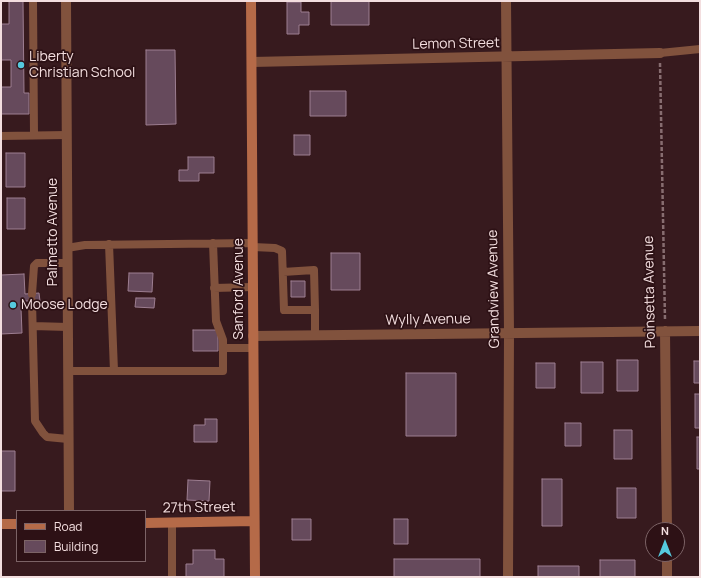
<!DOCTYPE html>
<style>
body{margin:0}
#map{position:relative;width:701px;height:578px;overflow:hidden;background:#371a1e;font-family:Manrope,sans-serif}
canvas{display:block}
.frame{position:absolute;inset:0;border:2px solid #f3dedf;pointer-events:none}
.legend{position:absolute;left:16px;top:510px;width:130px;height:52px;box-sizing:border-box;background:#2d1115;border:1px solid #7c6366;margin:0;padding:5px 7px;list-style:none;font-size:12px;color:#f3dedf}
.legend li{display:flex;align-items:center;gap:8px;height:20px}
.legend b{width:20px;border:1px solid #7c6366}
.north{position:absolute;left:645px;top:522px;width:40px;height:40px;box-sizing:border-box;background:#2d1115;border:1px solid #7c6366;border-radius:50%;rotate:0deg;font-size:11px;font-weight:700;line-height:16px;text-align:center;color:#f3dedf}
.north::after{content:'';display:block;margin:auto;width:14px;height:18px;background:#55cade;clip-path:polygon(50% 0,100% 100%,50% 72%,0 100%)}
</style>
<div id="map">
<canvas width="701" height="578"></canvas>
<div class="frame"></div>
<ul class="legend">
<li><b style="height:5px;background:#b56a48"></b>Road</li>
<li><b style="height:11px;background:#664a5c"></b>Building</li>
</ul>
<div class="north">N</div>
</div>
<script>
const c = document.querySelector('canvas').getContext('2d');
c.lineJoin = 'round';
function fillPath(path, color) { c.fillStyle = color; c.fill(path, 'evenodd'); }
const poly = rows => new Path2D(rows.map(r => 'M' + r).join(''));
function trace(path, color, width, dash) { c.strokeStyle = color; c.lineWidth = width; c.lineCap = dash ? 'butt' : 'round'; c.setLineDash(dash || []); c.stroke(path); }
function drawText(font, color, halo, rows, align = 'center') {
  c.font = font + ' Manrope,sans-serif'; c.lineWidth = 3.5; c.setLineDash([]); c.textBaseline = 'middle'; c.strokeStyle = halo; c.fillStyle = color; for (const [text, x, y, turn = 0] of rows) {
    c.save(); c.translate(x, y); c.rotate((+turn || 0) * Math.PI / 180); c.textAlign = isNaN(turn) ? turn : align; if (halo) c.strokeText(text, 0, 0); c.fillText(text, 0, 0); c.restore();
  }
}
const building = poly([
 [9,1,23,1,24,93,29,93,29,114,1,114,1,87,11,87,11,60,1,60,1,24,9,24,9,1],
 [331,1,369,1,369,25,331,25,331,1],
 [287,2,301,2,301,12,309,12,309,25,299,25,299,34,287,34,287,2],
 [146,50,175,50,176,124,146,125,146,50],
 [310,91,346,91,346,116,310,116,310,91],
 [294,135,310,135,310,155,294,155,294,135],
 [6,153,25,153,25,187,6,187,6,153],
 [188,157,214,157,214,173,199,173,199,181,179,181,179,170,188,170,188,157],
 [7,198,25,198,25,229,7,229,7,198],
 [331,253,360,253,360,290,331,290,331,253],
 [129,273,153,273,152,292,128,291,129,273],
 [24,274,25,294,39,293,40,301,25,301,25,308,21,308,22,333,1,334,1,275,24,274],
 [291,281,305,281,305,297,291,297,291,281],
 [136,298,155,298,154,308,135,307,136,298],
 [193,330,218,330,218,351,193,351,193,330],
 [617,360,638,360,638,391,617,391,617,360],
 [694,361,700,361,700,383,694,383,694,361],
 [581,362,603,362,603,393,581,393,581,362],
 [536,363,555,363,555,388,536,388,536,363],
 [406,373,456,373,456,436,406,436,406,373],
 [695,394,700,394,700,428,695,428,695,394],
 [205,419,217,419,217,442,194,442,194,425,205,425,205,419],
 [565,423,581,423,581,446,565,446,565,423],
 [614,430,632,430,632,459,614,459,614,430],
 [697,437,700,437,700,469,697,469,697,437],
 [1,451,15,451,15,491,1,491,1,451],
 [542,479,562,479,562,526,542,526,542,479],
 [188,480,210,481,209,501,187,500,188,480],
 [617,488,636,488,636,518,617,518,617,488],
 [292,519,311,519,311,540,292,540,292,519],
 [394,519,408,519,408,544,394,544,394,519],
 [193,550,215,550,215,559,224,559,224,577,186,577,186,564,193,564,193,550],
 [394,559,480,559,480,577,394,577,394,559],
 [600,560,635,560,635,577,600,577,600,560],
 [538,566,579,566,579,577,538,577,538,566]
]);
const path = poly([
 [660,63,665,320]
]);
const service = poly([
 [33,1,34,135],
 [660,53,700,49],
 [1,136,67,135],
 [109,244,114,371,223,371,223,340,216,321,213,243],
 [253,247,275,248,282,251,284,310,315,310,314,270,283,272],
 [67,248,85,245,253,243],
 [214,288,253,287],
 [32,294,34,266,37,263,67,263],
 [32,301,35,421,43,433,47,437,68,439],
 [315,310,315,336],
 [33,326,68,327],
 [223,348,253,348],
 [68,371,114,371],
 [172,523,172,577]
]);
const minor = poly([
 [66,1,69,511],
 [506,1,509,333,508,577],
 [252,62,660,53],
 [665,331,667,530],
 [253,336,700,331],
 [667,554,667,577]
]);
const secondary = poly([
 [251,1,255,577],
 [145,523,254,521],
 [1,524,17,524]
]);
const markers = [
 [21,65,4,"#55cade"],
 [13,305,4,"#55cade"]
];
const streetNames = [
 ["Lemon Street",456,44,-1],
 ["Palmetto Avenue",53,232,-90],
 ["Sanford Avenue",239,289,-90],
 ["Grandview Avenue",494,289,-91],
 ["Poinsetta Avenue",650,292,-91],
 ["Wylly Avenue",428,320,-1],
 ["27th Street",199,508,-1]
];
const poiNames = [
 ["Liberty",29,57],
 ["Christian School",29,73],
 ["Moose Lodge",21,305]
];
fillPath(building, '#664a5c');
trace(building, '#9d7e91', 1);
trace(path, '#876d70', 2.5, [4, 2]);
trace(service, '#81523d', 8);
trace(minor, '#81523d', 10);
trace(secondary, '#b56a48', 10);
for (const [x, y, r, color] of markers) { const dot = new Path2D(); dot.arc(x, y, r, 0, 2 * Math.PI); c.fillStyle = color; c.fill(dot); trace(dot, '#2d1115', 1.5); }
drawText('14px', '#f3dedf', '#2d1115', streetNames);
drawText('14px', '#f3dedf', '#2d1115', poiNames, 'left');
</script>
